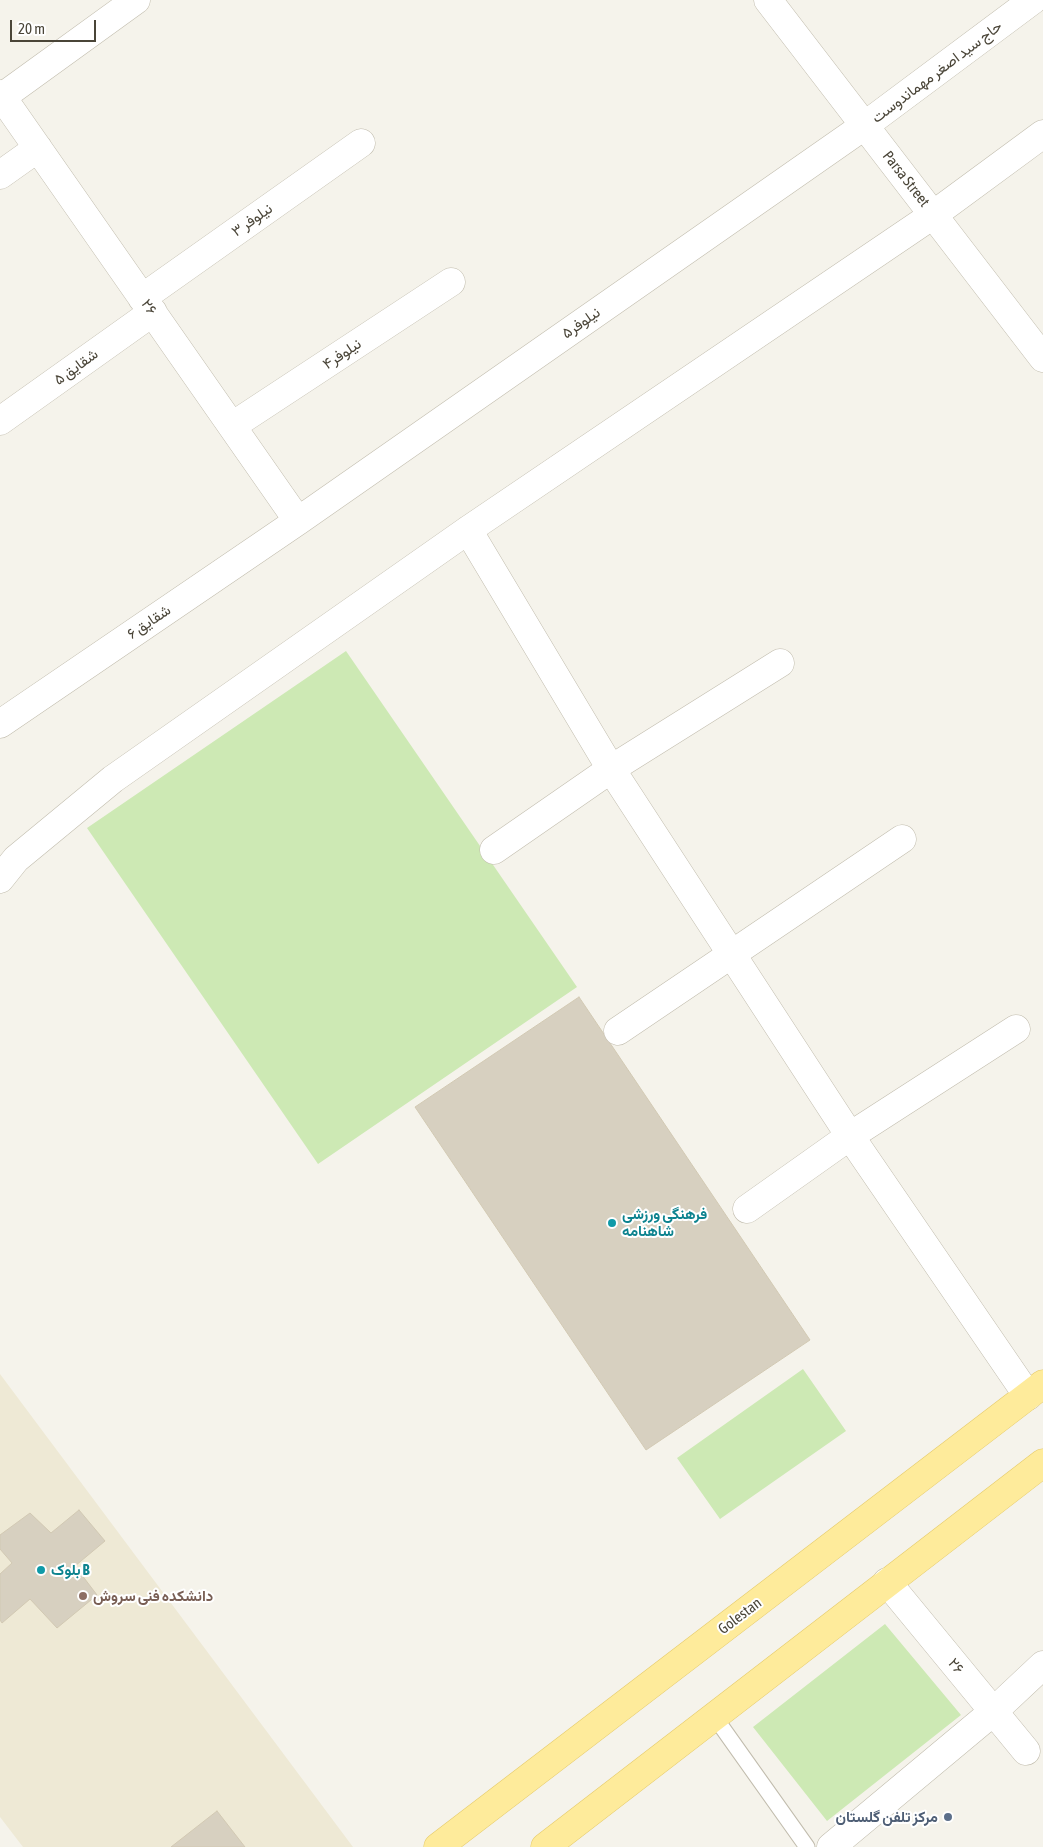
<!DOCTYPE html>
<meta charset="utf-8">
<style>
body{margin:0}
#map{position:relative;width:1043px;height:1847px;overflow:hidden;background:#f5f3eb;font-family:"Asap Condensed",sans-serif}
canvas{display:block}
.scale{position:absolute;left:10px;top:20px;width:86px;height:22px;box-sizing:border-box;border:2px solid #4a4538;border-top:0;padding-left:6px;font-size:15px;line-height:18px;white-space:nowrap;color:#4a4538;-webkit-text-stroke:4px #fff;paint-order:stroke}
</style>
<div id="map">
<canvas width="1043" height="1847"></canvas>
<div class="scale">20 m</div>
</div>
<script>
const c = document.querySelector('canvas').getContext('2d');
c.lineJoin = 'round';
function fillPath(path, color) { c.fillStyle = color; c.fill(path, 'evenodd'); }
const poly = rows => new Path2D(rows.map(r => 'M' + r).join(''));
function trace(path, color, width, dash) { c.strokeStyle = color; c.lineWidth = width; c.lineCap = dash ? 'butt' : 'round'; c.setLineDash(dash || []); c.stroke(path); }
function drawText(font, color, halo, rows, align = 'center') {
  c.font = font + ' "Asap Condensed",Vazirmatn,sans-serif'; c.lineWidth = 4; c.setLineDash([]); c.textBaseline = 'middle'; c.strokeStyle = halo; c.fillStyle = color; for (const [text, x, y, turn = 0] of rows) {
    c.save(); c.translate(x, y); c.rotate((+turn || 0) * Math.PI / 180); c.textAlign = isNaN(turn) ? turn : align; if (halo) c.strokeText(text, 0, 0); c.fillText(text, 0, 0); c.restore();
  }
}
const education = poly([
 [0,1374,353,1847,23,1847,0,1817]
]);
const green = poly([
 [346,651,577,987,318,1164,87,828],
 [803,1369,846,1431,720,1519,677,1458],
 [885,1624,961,1715,827,1821,753,1727]
]);
const building = poly([
 [579,997,810,1340,646,1450,415,1107,579,997],
 [79,1510,105,1541,75,1566,97,1595,57,1628,30,1599,2,1623,0,1620,0,1574,12,1563,0,1549,0,1535,30,1513,51,1533,79,1510],
 [217,1811,245,1847,171,1847,217,1811]
]);
const service = poly([
 [714,1716,807,1847]
]);
const minor = poly([
 [0,94,298,521],
 [2,97,136,0],
 [0,175,38,148],
 [142,298,361,143],
 [0,421,153,312],
 [232,426,451,282],
 [468,530,611,769,850,1136,1028,1396],
 [0,724,298,521,864,126,1033,0],
 [494,850,611,769,780,663],
 [0,879,16,859,113,779,468,530,933,215,1043,134],
 [618,1031,902,839],
 [747,1209,850,1136,1016,1029],
 [887,1582,1026,1751],
 [831,1847,994,1711,1043,1665]
]);
const tertiary = poly([
 [768,0,1043,358]
]);
const primary = poly([
 [438,1847,1043,1384],
 [545,1847,1043,1463]
]);
const markers = [
 [612,1223,5,"#0f9aa8"],
 [41,1570,5,"#0f9aa8"],
 [83,1596,5,"#8d6e63"],
 [948,1817,5,"#5c6f8a"]
];
const streetNames = [
 ["حاج سید اصغر مهماندوست",937,72,-37],
 ["Parsa Street",906,179,52],
 ["نیلوفر ۳",252,220,-35],
 ["۲۶",149,307,55],
 ["نیلوفر۵",581,323,-35],
 ["نیلوفر۴",342,354,-34],
 ["شقایق ۵",76,367,-36],
 ["شقایق ۶",149,622,-34],
 ["Golestan",740,1616,-37],
 ["۲۶",956,1666,50]
];
const cultureNames = [
 ["فرهنگی ورزشی",622,1214],
 ["شاهنامه",622,1231],
 ["بلوک B",51,1570]
];
const educationNames = [
 ["دانشکده فنی سروش",93,1596]
];
const serviceNames = [
 ["مرکز تلفن گلستان",938,1817]
];
fillPath(education, '#eee9d5');
fillPath(green, '#cde9b4');
fillPath(building, '#d7d0c0');
trace(building, '#d2c9b3', 1);
trace(service, '#c1bcad', 17);
trace(minor, '#c1bcad', 29);
trace(tertiary, '#c1bcad', 29);
trace(primary, '#e5ca6a', 29);
trace(service, '#fff', 15);
trace(minor, '#fff', 28);
trace(tertiary, '#fff', 28);
trace(primary, '#feeb9b', 28);
for (const [x, y, r, color] of markers) { const dot = new Path2D(); dot.arc(x, y, r, 0, 2 * Math.PI); c.fillStyle = color; c.fill(dot); trace(dot, '#fff', 2); }
drawText('15px', '#4a4538', '#fff', streetNames);
drawText('bold 15px', '#0d838f', '#fff', cultureNames, 'left');
drawText('bold 15px', '#785e54', '#fff', educationNames, 'left');
drawText('bold 15px', '#4e5e75', '#fff', serviceNames, 'right');
</script>
